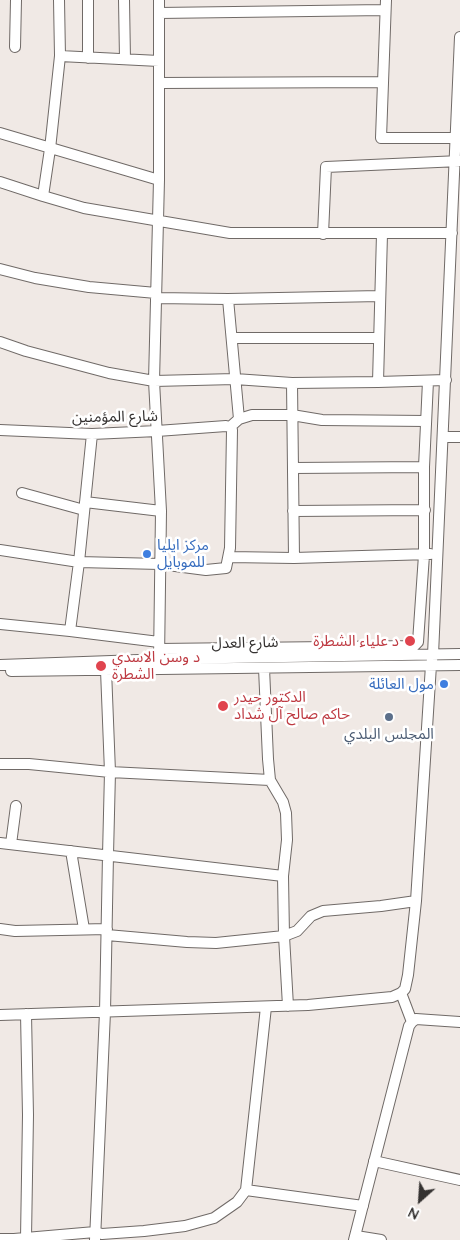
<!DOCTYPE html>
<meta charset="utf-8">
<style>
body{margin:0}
#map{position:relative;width:460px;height:1240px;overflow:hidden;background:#f0e9e5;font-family:Quicksand,sans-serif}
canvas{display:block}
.north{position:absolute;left:395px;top:1175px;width:50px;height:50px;-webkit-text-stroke:4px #fff;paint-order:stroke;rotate:206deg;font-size:14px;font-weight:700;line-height:20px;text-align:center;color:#343130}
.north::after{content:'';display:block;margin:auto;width:18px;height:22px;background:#343130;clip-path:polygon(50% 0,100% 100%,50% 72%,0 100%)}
</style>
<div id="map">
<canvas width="460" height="1240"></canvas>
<div class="north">N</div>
</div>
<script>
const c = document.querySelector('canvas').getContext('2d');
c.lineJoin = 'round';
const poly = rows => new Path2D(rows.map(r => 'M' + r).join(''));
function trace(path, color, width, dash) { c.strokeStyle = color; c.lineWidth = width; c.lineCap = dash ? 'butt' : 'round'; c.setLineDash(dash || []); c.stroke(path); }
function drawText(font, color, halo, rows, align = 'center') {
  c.font = font + ' Quicksand,"Noto Sans Arabic",sans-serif'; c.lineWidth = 5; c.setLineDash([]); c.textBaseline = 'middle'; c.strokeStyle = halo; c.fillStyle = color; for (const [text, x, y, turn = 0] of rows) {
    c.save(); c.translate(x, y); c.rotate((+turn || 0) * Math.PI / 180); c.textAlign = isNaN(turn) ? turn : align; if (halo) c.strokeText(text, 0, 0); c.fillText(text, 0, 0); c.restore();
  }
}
const minor = poly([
 [124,0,125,59],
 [159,0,159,180,154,381,161,511,159,660],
 [386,0,381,138,456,138],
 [159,13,385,10],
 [15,47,16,0],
 [60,56,159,61],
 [88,58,88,0],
 [159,83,382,82],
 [0,133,159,180],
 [0,182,43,196,84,208,230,233,452,233],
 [43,196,50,149,60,56,59,0],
 [323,234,326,167,460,161],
 [0,269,35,278,89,287,156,293],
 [156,298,228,299,380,296],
 [228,299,239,419],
 [233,338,379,338],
 [0,342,26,351,109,373,154,381,235,379,292,383,378,382,446,380],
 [378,382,382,234],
 [292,383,294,558],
 [230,427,239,419,252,415,292,415,322,420,426,421],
 [0,430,92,434,157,431,226,426,230,427],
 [443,437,460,437],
 [293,468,424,467],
 [22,493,84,510],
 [85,502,161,511],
 [293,511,425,510],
 [0,550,79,562,160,564,206,570,226,568,230,548,232,430,230,427],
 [229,557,294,558,430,554],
 [0,624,70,631,159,642],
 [70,631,79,562,92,434],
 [159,649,414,646,418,642,424,555,424,467,428,381],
 [0,665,167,659,460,654],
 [264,668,268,759,270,780,283,802,286,813,287,840,283,876,284,936,288,1006],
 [11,671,460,665],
 [0,764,29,764,110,772,270,780],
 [0,843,283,876],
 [11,844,16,806],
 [71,851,84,929],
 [0,929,15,931,107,929],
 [107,935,187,942,216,943,284,936,297,931,311,916,323,911,381,906,416,901],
 [401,993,412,1022],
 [0,1015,308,1005,392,997,401,993,405,989,408,975,416,901,431,665,433,655,460,37],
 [374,1161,460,1180],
 [246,1190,363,1206],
 [356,1236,381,1240],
 [26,1238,28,1115,26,1014],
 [0,1239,14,1239,95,1232,102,1234,144,1231,185,1226,214,1218,237,1202,246,1190,266,1007],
 [95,1240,105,1012,108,855,110,772,106,670],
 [354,1240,409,1026,412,1022,416,1019,460,1022]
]);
const markers = [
 [147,554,5,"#3f7fe0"],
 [410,641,6,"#e0444e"],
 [101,666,6,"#e0444e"],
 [444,684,5,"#3f7fe0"],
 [223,706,6,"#e0444e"],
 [389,717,5,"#5c6f8a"]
];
const streetNames = [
 ["شارع المؤمنين",115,417,-1],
 ["شارع العدل",245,643,-1]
];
const shopNames = [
 ["مركز ايليا",157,545],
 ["للموبايل",157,562],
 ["مول العائلة",434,684,"right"]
];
const healthNames = [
 ["د علياء الشطرة",399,641,"right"],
 ["د وسن الاسدي",112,657],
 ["الشطرة",112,674],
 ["الدكتور حيدر",234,697],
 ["حاكم صالح آل شداد",234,714]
];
const serviceNames = [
 ["المجلس البلدي",389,734]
];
trace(minor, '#706a67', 12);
trace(minor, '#fff', 10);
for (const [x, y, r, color] of markers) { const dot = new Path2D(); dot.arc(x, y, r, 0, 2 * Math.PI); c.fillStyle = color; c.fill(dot); trace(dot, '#fff', 2); }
drawText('15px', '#343130', '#fff', streetNames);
drawText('15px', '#366cbe', '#fff', shopNames, 'left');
drawText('15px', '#be3a42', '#fff', healthNames, 'left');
drawText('15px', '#4e5e75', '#fff', serviceNames);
</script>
